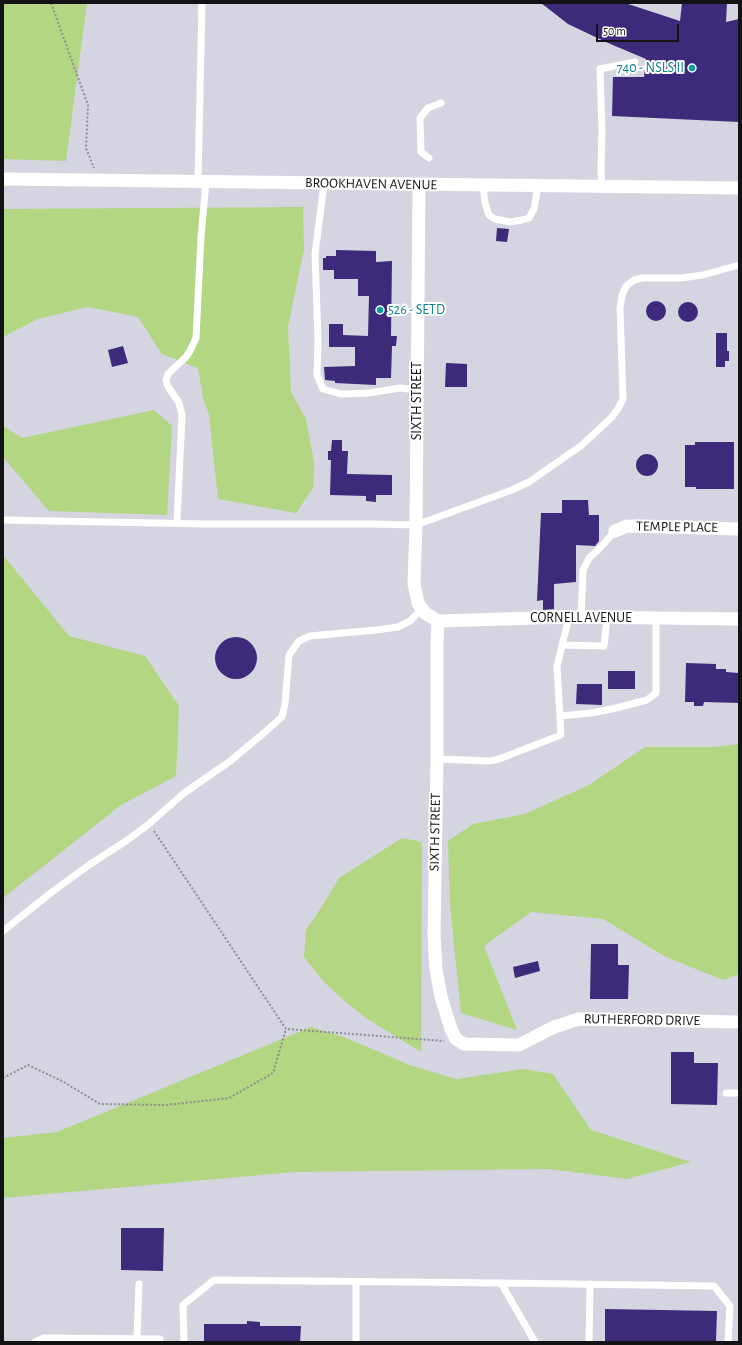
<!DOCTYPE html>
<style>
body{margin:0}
#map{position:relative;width:742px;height:1345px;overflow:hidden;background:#e1e1e6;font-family:"Alegreya Sans",sans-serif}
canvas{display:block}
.frame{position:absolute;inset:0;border:4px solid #131315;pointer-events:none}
.scale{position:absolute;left:596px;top:24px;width:83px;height:18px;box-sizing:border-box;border:2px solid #131315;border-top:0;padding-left:5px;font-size:12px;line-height:14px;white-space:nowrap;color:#131315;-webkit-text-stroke:3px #fff;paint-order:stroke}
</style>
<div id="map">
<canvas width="742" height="1345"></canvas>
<div class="frame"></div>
<div class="scale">50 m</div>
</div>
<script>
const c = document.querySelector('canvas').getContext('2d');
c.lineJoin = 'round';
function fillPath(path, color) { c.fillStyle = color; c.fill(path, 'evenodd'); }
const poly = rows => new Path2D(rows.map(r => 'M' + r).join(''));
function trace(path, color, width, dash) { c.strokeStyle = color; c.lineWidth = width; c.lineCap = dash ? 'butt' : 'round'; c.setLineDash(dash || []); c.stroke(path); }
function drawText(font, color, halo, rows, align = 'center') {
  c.font = font + ' "Alegreya Sans",sans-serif'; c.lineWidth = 4; c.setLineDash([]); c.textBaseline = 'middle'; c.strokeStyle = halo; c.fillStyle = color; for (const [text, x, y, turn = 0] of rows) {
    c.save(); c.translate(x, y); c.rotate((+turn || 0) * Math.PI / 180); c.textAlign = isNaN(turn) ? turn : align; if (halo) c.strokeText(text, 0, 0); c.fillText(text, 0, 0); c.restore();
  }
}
const built = poly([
 [3,3,739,3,739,1342,3,1342]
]);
const green = poly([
 [3,3,87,3,66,161,3,159],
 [303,207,304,249,288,327,291,392,306,419,314,462,313,488,296,513,218,499,209,415,203,398,198,368,162,354,138,317,88,307,38,319,3,337,3,209],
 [154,410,172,426,167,515,49,511,3,457,3,426,22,438],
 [3,555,69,636,145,656,179,706,176,776,121,805,3,898],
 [739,744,739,974,723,980,666,957,603,919,531,912,484,946,517,1030,461,1013,450,906,448,841,473,824,525,814,589,785,645,747,715,747],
 [402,838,422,842,421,1052,366,1018,341,998,323,981,304,957,306,930,321,908,339,878],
 [311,1027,344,1037,412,1066,457,1079,523,1069,553,1074,591,1130,691,1162,627,1179,549,1169,295,1172,3,1198,3,1138,57,1132]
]);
const building = poly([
 [541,3,625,3,680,21,682,3,727,3,726,22,739,19,739,122,612,116,613,77,644,77,646,59,608,43,568,24],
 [497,228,509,229,507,242,496,241],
 [336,250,376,251,376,262,392,261,391,336,397,336,396,346,392,346,391,378,376,378,376,385,335,383,335,381,325,380,324,367,355,366,355,347,329,347,329,324,343,324,343,335,368,336,369,296,358,296,358,279,334,279,334,270,323,270,323,258,326,258,326,256,336,256],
 '646 311a10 10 0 1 1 20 0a10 10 0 1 1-20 0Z',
 '678 312a10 10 0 1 1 20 0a10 10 0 1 1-20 0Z',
 [716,333,727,333,727,351,729,351,729,361,725,361,725,367,716,367],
 [123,346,128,363,112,367,108,350],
 [446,363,467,364,467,387,445,387],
 [332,440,342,440,342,451,348,451,347,474,392,475,392,495,376,495,376,502,366,501,366,496,330,495,331,460,328,460,328,451,331,451],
 [695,442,734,442,734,489,696,489,696,487,685,487,685,445,695,445],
 '636 465a11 11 0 1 1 22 0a11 11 0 1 1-22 0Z',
 [562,500,588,500,589,515,599,515,599,541,595,546,576,545,576,582,554,584,554,609,543,610,543,600,537,601,541,513,562,513],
 '215 658a21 21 0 1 1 42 0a21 21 0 1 1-42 0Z',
 [686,663,716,664,716,669,726,669,726,672,739,673,739,703,704,702,703,706,694,706,694,702,685,702],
 [608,671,635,671,635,689,608,689],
 [577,684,602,684,602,705,576,704],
 [591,944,618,944,618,965,629,965,628,999,590,999],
 [538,961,540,971,515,978,513,967],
 [671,1052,694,1052,694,1063,718,1063,717,1105,671,1104],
 [121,1228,164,1228,163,1271,121,1270],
 [605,1309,717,1311,716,1342,605,1342],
 [247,1321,260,1322,260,1326,301,1326,300,1342,204,1342,204,1324,247,1324]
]);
const path = poly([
 [51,3,88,105,86,148,94,168],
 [154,831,286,1029,444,1041],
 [3,1078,28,1065,62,1081,100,1104,166,1105,229,1098,273,1073,286,1029]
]);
const service = poly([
 [429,158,421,152,420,118,428,108,441,103],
 [198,182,202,3],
 [324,184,315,254,318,340,317,375,323,389,341,394,369,393,400,388,417,390],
 [483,186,485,203,489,215,495,219,510,222,522,220,529,218,534,209,538,186],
 [602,187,601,170,602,130,600,69,635,62],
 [3,520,206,524,371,524,416,525,512,490,529,482,582,445,612,417,619,407,623,399,620,308,622,295,626,286,634,280,642,278,681,278,703,275,739,265],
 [177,523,182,415,179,403,167,385,166,380,168,374,186,357,190,351,196,338,201,237,206,182],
 [581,618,583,570,589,558,600,548,615,531],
 [562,645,604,646,607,618],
 [560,716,591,713,612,709,647,700,656,693,656,618],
 [437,759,490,761,499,759,561,735,557,666,569,617],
 [3,931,52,892,89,865,126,841,149,824,184,793,229,762,265,732,282,717,285,704,289,655,299,641,310,636,376,630,398,627,410,621,422,609],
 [726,1093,739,1093],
 [356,1282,356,1342],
 [501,1283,714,1286,730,1306,728,1342],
 [137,1338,139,1284],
 [35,1342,44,1338,160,1339],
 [184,1342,183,1305,214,1280,501,1283,535,1342],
 [589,1342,590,1284]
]);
const minor = poly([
 [3,179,739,188],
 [419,185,416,525,414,584,418,603,422,609,425,613,438,621,569,617,739,619],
 [615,531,627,526,739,529],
 [438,621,437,641,437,759,434,936,436,969,441,997,451,1029,456,1039,464,1044,519,1045,554,1027,579,1019,739,1022]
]);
const markers = [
 [692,68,4,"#0f9aa8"],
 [380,310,4,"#0f9aa8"]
];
const cultureNames = [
 ["740 - NSLS II",684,68],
 ["526 - SETD",388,310,"left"]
];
const streetNames = [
 ["BROOKHAVEN AVENUE",371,184,1],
 ["SIXTH STREET",417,401,-90],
 ["TEMPLE PLACE",677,527,1],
 ["CORNELL AVENUE",581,618],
 ["SIXTH STREET",435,832,-89],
 ["RUTHERFORD DRIVE",642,1020,1]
];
fillPath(built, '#d5d4e1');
fillPath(green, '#b2d681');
fillPath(building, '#3d2a7a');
trace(path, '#8f8f93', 2, [2, 2]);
trace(service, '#fff', 7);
trace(minor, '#fff', 13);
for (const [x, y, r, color] of markers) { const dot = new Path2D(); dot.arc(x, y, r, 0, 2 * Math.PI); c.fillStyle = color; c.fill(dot); trace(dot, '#fff', 1.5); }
drawText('14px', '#0d838f', '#fff', cultureNames, 'right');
drawText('14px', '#131315', '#fff', streetNames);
</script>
